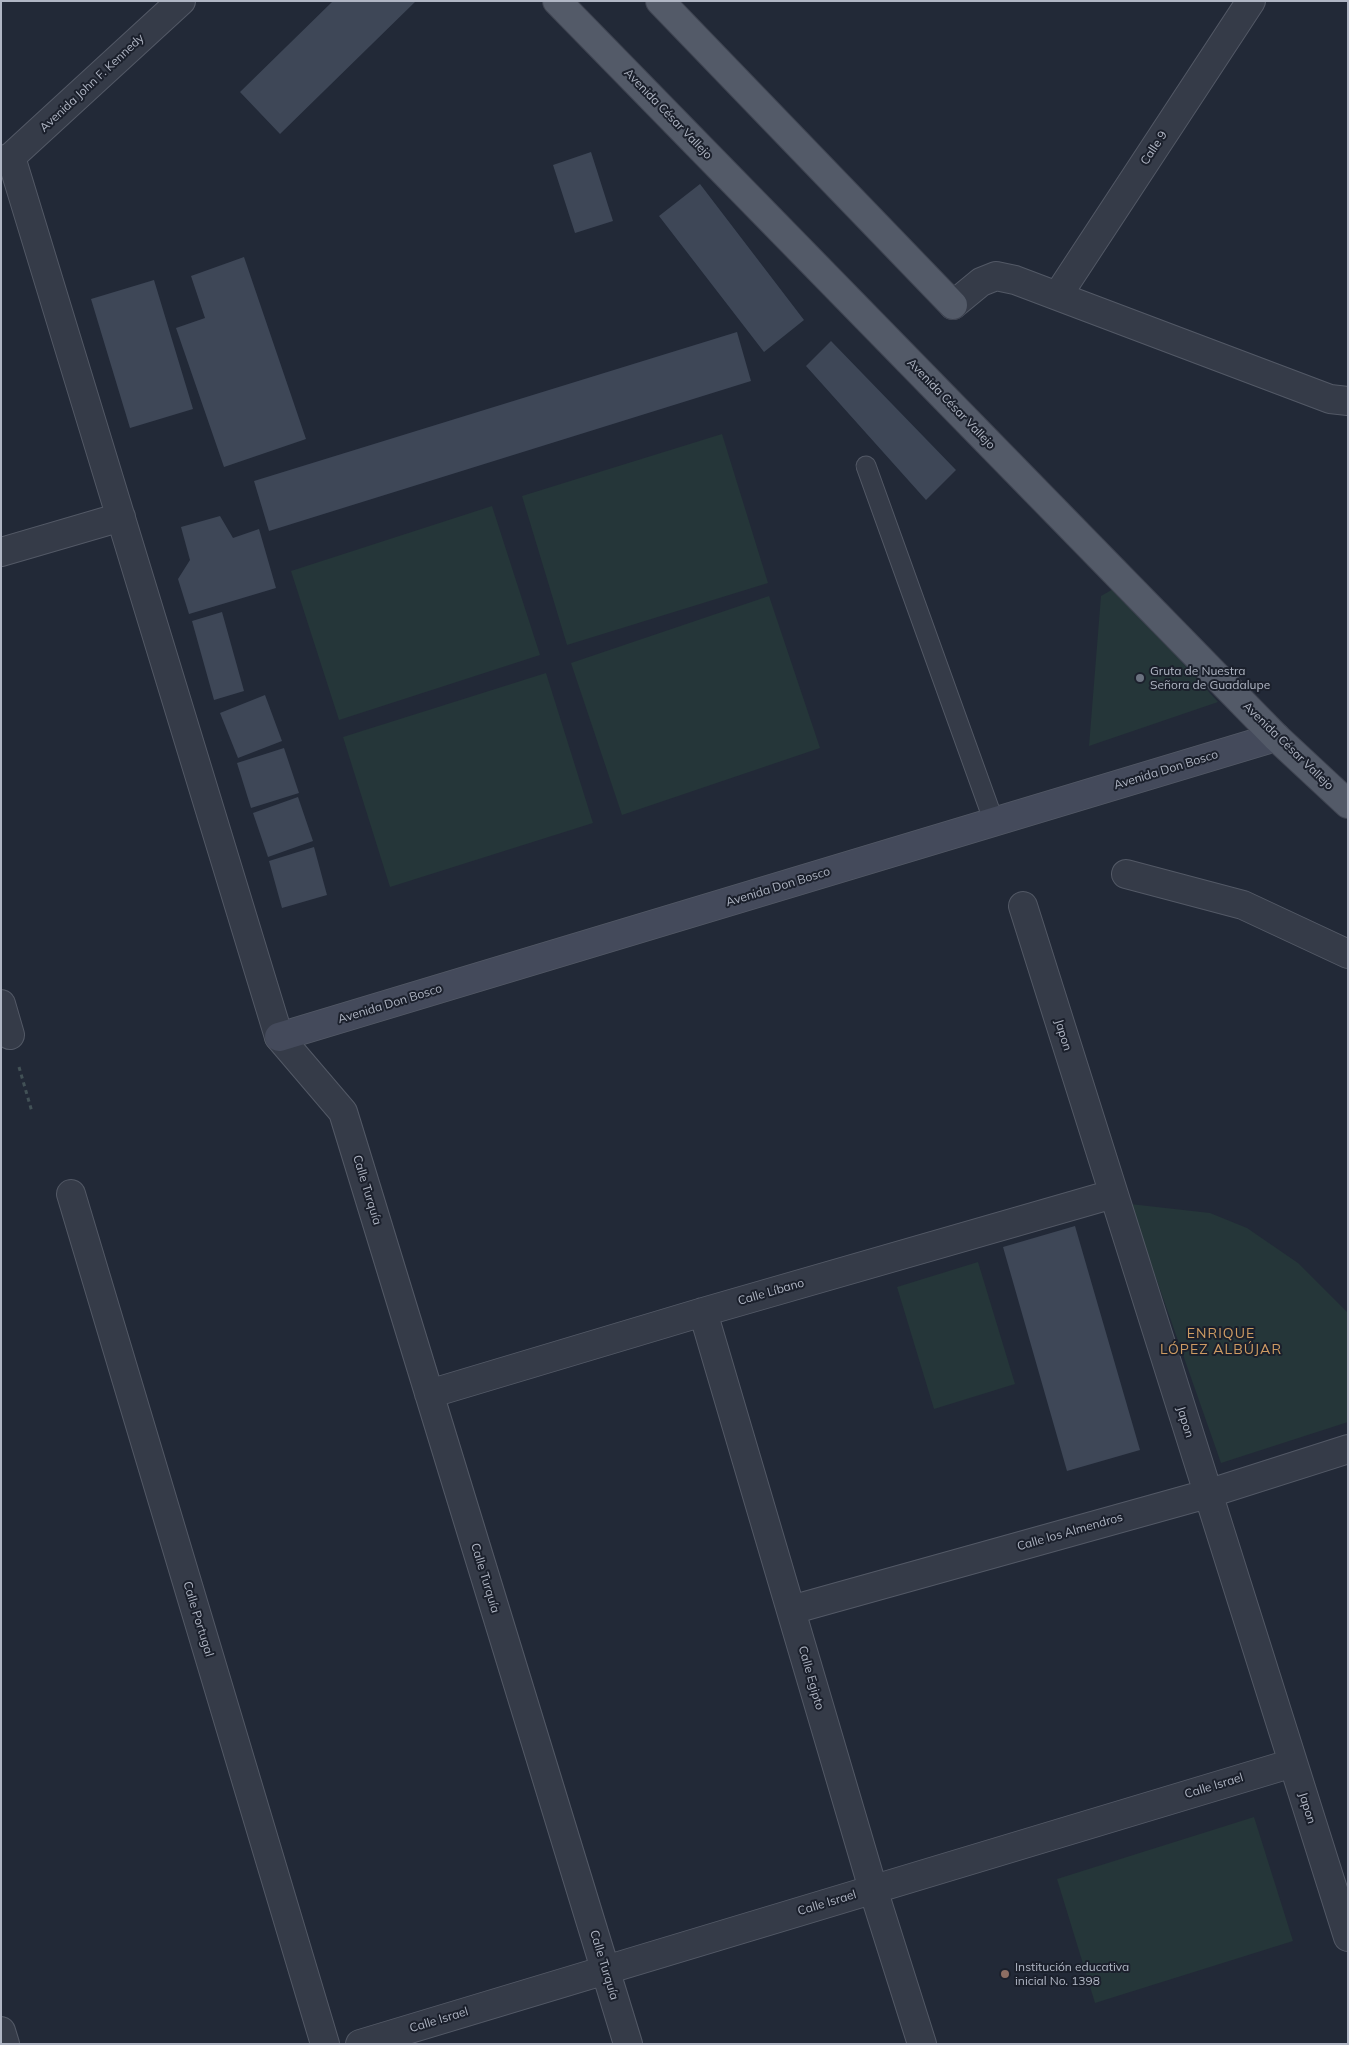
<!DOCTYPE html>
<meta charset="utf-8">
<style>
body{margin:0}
#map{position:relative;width:1349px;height:2045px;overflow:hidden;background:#222937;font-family:Mulish,sans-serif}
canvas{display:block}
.frame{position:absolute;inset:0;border:2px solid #b0b6c4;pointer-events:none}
</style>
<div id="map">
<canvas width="1349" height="2045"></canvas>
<div class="frame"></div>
</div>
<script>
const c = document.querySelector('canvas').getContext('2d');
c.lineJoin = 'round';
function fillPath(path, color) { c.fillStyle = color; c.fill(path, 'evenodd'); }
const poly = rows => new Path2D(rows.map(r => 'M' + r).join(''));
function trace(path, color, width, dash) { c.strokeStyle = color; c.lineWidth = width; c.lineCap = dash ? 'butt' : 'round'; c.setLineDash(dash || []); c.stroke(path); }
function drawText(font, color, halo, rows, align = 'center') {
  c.font = font + ' Mulish,sans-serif'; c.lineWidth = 4; c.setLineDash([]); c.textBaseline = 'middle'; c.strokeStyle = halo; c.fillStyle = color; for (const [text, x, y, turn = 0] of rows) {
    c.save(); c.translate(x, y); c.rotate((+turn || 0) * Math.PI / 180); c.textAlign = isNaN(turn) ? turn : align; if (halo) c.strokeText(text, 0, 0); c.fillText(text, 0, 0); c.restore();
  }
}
const green = poly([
 [722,434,768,583,567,645,522,496],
 [492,506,540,655,339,720,291,571],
 [1115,588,1218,702,1089,746,1101,596],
 [769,596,820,748,622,815,571,663],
 [546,673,593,823,390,887,343,737],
 [1130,1204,1210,1213,1247,1228,1298,1263,1348,1313,1348,1422,1221,1463],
 [978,1262,1015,1384,934,1409,897,1287],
 [1254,1817,1293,1941,1095,2003,1057,1879]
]);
const building = poly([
 [333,1,416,1,280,134,240,92],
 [591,152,613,221,575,233,553,165],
 [700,184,804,320,764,352,659,216],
 [244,257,306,439,224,467,176,328,205,318,191,276],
 [154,280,193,409,130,428,91,299],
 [737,332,751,381,269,531,254,481],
 [831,341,956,470,926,500,806,366],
 [220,516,233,538,259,529,276,588,189,614,178,579,190,560,181,527],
 [222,612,244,691,214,700,192,621],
 [265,695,282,741,238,758,220,713],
 [284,748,299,793,251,808,237,763],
 [298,797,313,841,268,857,253,813],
 [314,847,327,895,282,908,269,861],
 [1075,1226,1140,1450,1067,1471,1003,1247]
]);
const path = poly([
 [19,1067,32,1112]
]);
const lane = poly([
 [866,466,994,822]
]);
const street = poly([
 [11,157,279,1037,343,1112,628,2044],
 [1,161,11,157,181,1],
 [1058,295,1251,1],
 [953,305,981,282,996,276,1015,280,1330,399,1348,401],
 [1,552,121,517],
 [1126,874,1243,905,1348,954],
 [1023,906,1348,1937],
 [1,1004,10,1035],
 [71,1194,325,2044],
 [703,1312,873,1889,922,2044],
 [429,1394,703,1312,1113,1194],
 [791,1610,1207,1494,1348,1449],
 [1,2031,5,2044],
 [360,2044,1293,1763]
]);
const secondary = poly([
 [279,1037,1276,737]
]);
const primary = poly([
 [557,1,1276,737,1348,804],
 [660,1,953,305]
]);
const markers = [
 [1140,678,5,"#6b7280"],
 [1005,1974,5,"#8d6e63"]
];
const streetNames = [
 ["Avenida John F. Kennedy",92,83,-43],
 ["Avenida César Vallejo",668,114,46],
 ["Calle 9",1154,148,-57],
 ["Avenida César Vallejo",951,404,46],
 ["Avenida César Vallejo",1288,746,44],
 ["Avenida Don Bosco",1166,770,-17],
 ["Avenida Don Bosco",778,887,-17],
 ["Avenida Don Bosco",390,1004,-17],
 ["Japon",1063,1035,73],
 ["Calle Turquía",367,1190,73],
 ["Calle Líbano",771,1292,-16],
 ["Japon",1185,1422,73],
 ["Calle los Almendros",1070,1532,-16],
 ["Calle Turquía",485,1578,73],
 ["Calle Portugal",198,1619,73],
 ["Calle Egipto",811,1678,74],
 ["Calle Israel",1214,1786,-17],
 ["Japon",1307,1808,73],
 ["Calle Israel",827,1903,-17],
 ["Calle Turquía",604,1965,73],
 ["Calle Israel",439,2020,-17]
];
const poiNames = [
 ["Gruta de Nuestra",1150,671],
 ["Señora de Guadalupe",1150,685],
 ["Institución educativa",1015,1967],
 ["inicial No. 1398",1015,1981]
];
const neighbourhoodNames = [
 ["ENRIQUE",1221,1334],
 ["LÓPEZ ALBÚJAR",1221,1350]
];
fillPath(green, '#253639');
fillPath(building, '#3e4757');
trace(lane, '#535966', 21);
trace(street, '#535966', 30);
trace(secondary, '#535966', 30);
trace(primary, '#3f4451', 30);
trace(path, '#425156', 3, [4, 4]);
trace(lane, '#353b48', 19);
trace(street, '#353b48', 28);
trace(secondary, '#444a5b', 28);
trace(primary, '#535a68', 28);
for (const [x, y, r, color] of markers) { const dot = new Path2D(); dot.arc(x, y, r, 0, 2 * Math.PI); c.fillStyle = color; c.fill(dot); trace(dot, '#1b202c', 2); }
drawText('12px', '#b0b6c4', '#1b202c', streetNames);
drawText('12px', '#b0b6c4', '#1b202c', poiNames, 'left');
c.letterSpacing = '1px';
drawText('14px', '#cd9b63', '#1b202c', neighbourhoodNames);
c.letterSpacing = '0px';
</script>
